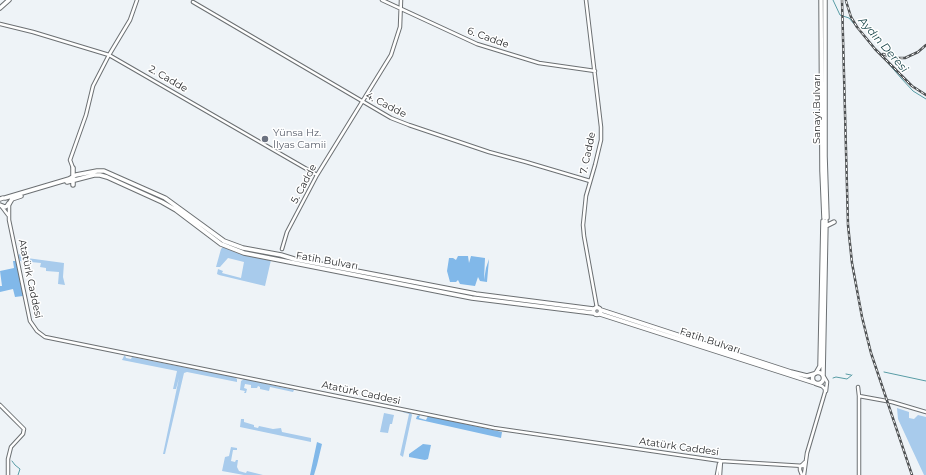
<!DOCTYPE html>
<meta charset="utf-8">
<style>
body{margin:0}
canvas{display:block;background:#eef3f7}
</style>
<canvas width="926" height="475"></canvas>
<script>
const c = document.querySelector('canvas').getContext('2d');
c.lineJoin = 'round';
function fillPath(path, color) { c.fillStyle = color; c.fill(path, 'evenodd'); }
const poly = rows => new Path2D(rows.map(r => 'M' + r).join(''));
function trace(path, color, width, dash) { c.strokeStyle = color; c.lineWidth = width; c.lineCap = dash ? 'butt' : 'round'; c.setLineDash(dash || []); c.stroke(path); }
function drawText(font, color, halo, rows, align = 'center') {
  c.font = font + ' Montserrat,sans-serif'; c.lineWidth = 3; c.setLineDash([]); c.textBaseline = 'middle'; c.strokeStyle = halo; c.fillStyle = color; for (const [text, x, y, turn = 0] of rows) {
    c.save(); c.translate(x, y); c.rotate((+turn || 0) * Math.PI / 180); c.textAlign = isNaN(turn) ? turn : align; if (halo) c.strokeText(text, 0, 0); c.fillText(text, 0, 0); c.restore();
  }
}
const green = poly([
 [99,173,107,174,163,198,226,243,242,249,275,255,275,258,241,252,224,245,176,210,101,174,80,177,80,176],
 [223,247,237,253,271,260,265,286,219,275,217,274,218,269,223,271,222,273,241,278,244,262,228,258,220,267,216,267,221,249],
 [20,254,27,258,64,263,63,277,65,285,58,284,59,272,46,271,46,268,40,267,41,263,20,261,18,255],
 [285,257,424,284,573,308,572,310,441,290,285,260],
 [125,355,126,358,131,359,132,357,234,377,237,379,237,382,187,372,184,373,165,454,163,454,179,378,176,389,173,389,177,371,122,360,124,356],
 [244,379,294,390,293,392,270,387,269,391,260,389,260,387,258,386,257,388,251,388,251,385,245,384,244,388,247,389,246,393,244,393,245,391,240,390,241,381],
 [897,408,909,412,909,418,914,419,918,415,926,417,926,475,924,475,910,445,898,419],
 [399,411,411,413,412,415,403,457,400,455,409,414],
 [384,413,394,415,392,424,390,424,388,433,380,432],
 [241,419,244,419,244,422,254,425,254,427,258,428,259,426,273,429,281,428,282,432,311,438,311,442,240,427],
 [231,447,237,448,237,450,233,450,231,461,235,462,236,460,238,460,237,467,239,471,246,473,247,471,263,475,244,475,222,471,225,457,229,456]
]);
const forest = poly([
 [458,256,468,256,469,263,471,256,485,258,484,280,486,268,489,259,487,282,480,281,478,277,475,286,460,284,458,280,456,282,450,282,447,271,449,258,453,258,456,260],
 [13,261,16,261,23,296,15,297,13,289,0,292,0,286,2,286,0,271,14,268],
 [420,415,419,418,426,420,428,416,502,432,501,438,416,419,417,416],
 [317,442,322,444,317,465,314,475,310,475],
 [423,444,431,445,428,459,425,460,409,457,409,454]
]);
const stream = poly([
 [833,0,840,15,849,18,901,78,913,91,926,99],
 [884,372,926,381],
 [846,374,851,375],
 [833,378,836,377,847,379,852,375],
 [12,461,15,465,20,469,18,475]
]);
const minor = poly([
 [382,0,477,44,539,63,595,71],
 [586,0,601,127,601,140,595,165,586,196,583,225,584,236,597,308],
 [193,2,391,118,409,125,489,152,526,162,590,181],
 [0,24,33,32,109,55,317,175],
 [73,168,70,160,86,115,93,86,109,55,130,20,137,0],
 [9,204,9,220,30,321,37,331,45,337,494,428,721,461,804,466],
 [2,207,8,215],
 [282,249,287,232,317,175,391,55,400,27,401,0],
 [824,377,827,382,826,391],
 [858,387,859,396,859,475],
 [859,396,892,402,926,412],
 [0,405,24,429,23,434,11,447,8,459,8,475],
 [717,475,719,464,721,461],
 [720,475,721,461],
 [802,475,800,470,800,467,805,462],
 [804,475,807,453,825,392,825,389,822,386,816,384]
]);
const major = poly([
 [821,0,822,171,824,218],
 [825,0,825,156,827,218],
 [0,8,9,0],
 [67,182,94,175,100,175,107,177,162,202,176,210,221,244,244,253,472,298,593,313],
 [73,185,73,168],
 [5,198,69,179,76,175,97,171,104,171,165,198,224,241,243,248,281,255,294,259,476,294,593,309],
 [0,199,3,198],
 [9,204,12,199,21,196],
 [0,205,5,207,7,206,9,203],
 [826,226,834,222],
 '593.5 311a3.5 3.5 0 1 1 7 0a3.5 3.5 0 1 1-7 0Z',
 [601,310,791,372,807,376,814,374],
 [600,314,815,383],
 '812.5 378a5.5 5.5 0 1 1 11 0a5.5 5.5 0 1 1-11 0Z',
 [816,373,820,366,823,221],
 [823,376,826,221]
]);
const rail = poly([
 [842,0,848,225,852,263,862,317,871,353,912,475],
 [846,1,851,17,857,27,875,49,912,86,926,95],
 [883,54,893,58,905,58,918,52,926,45]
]);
const markers = [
 [265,139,4,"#6b7280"]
];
const streetNames = [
 ["6. Cadde",488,38,20],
 ["2. Cadde",168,79,30],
 ["4. Cadde",386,105,27],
 ["Sanayi Bulvarı",817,109,-90],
 ["7. Cadde",588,153,-78],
 ["5. Cadde",304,184,-62],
 ["Fatih Bulvarı",327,261,10],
 ["Atatürk Caddesi",30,279,78],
 ["Fatih Bulvarı",710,341,18],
 ["Atatürk Caddesi",361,393,12],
 ["Atatürk Caddesi",679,447,8]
];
const worshipNames = [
 ["Yünsa Hz.",273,133],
 ["İlyas Camii",273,145]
];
const waterNames = [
 ["Aydın Deresi",883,45,49]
];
fillPath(green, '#a8cbec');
fillPath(forest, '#81b8e9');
trace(stream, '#589ca5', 1);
trace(minor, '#6c7073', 4.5);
trace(major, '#6c7073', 5.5);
trace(minor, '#fff', 2.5);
trace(major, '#fff', 3.5);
trace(rail, '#4e5153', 2.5);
trace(rail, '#fff', 1, [3]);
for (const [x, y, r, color] of markers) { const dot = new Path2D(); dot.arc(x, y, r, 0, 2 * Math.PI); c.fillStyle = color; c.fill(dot); trace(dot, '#fff', 1.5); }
drawText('10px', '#292b2d', '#fff', streetNames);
drawText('10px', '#5b616d', '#fff', worshipNames, 'left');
drawText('italic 11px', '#0e3c41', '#fff', waterNames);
</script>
